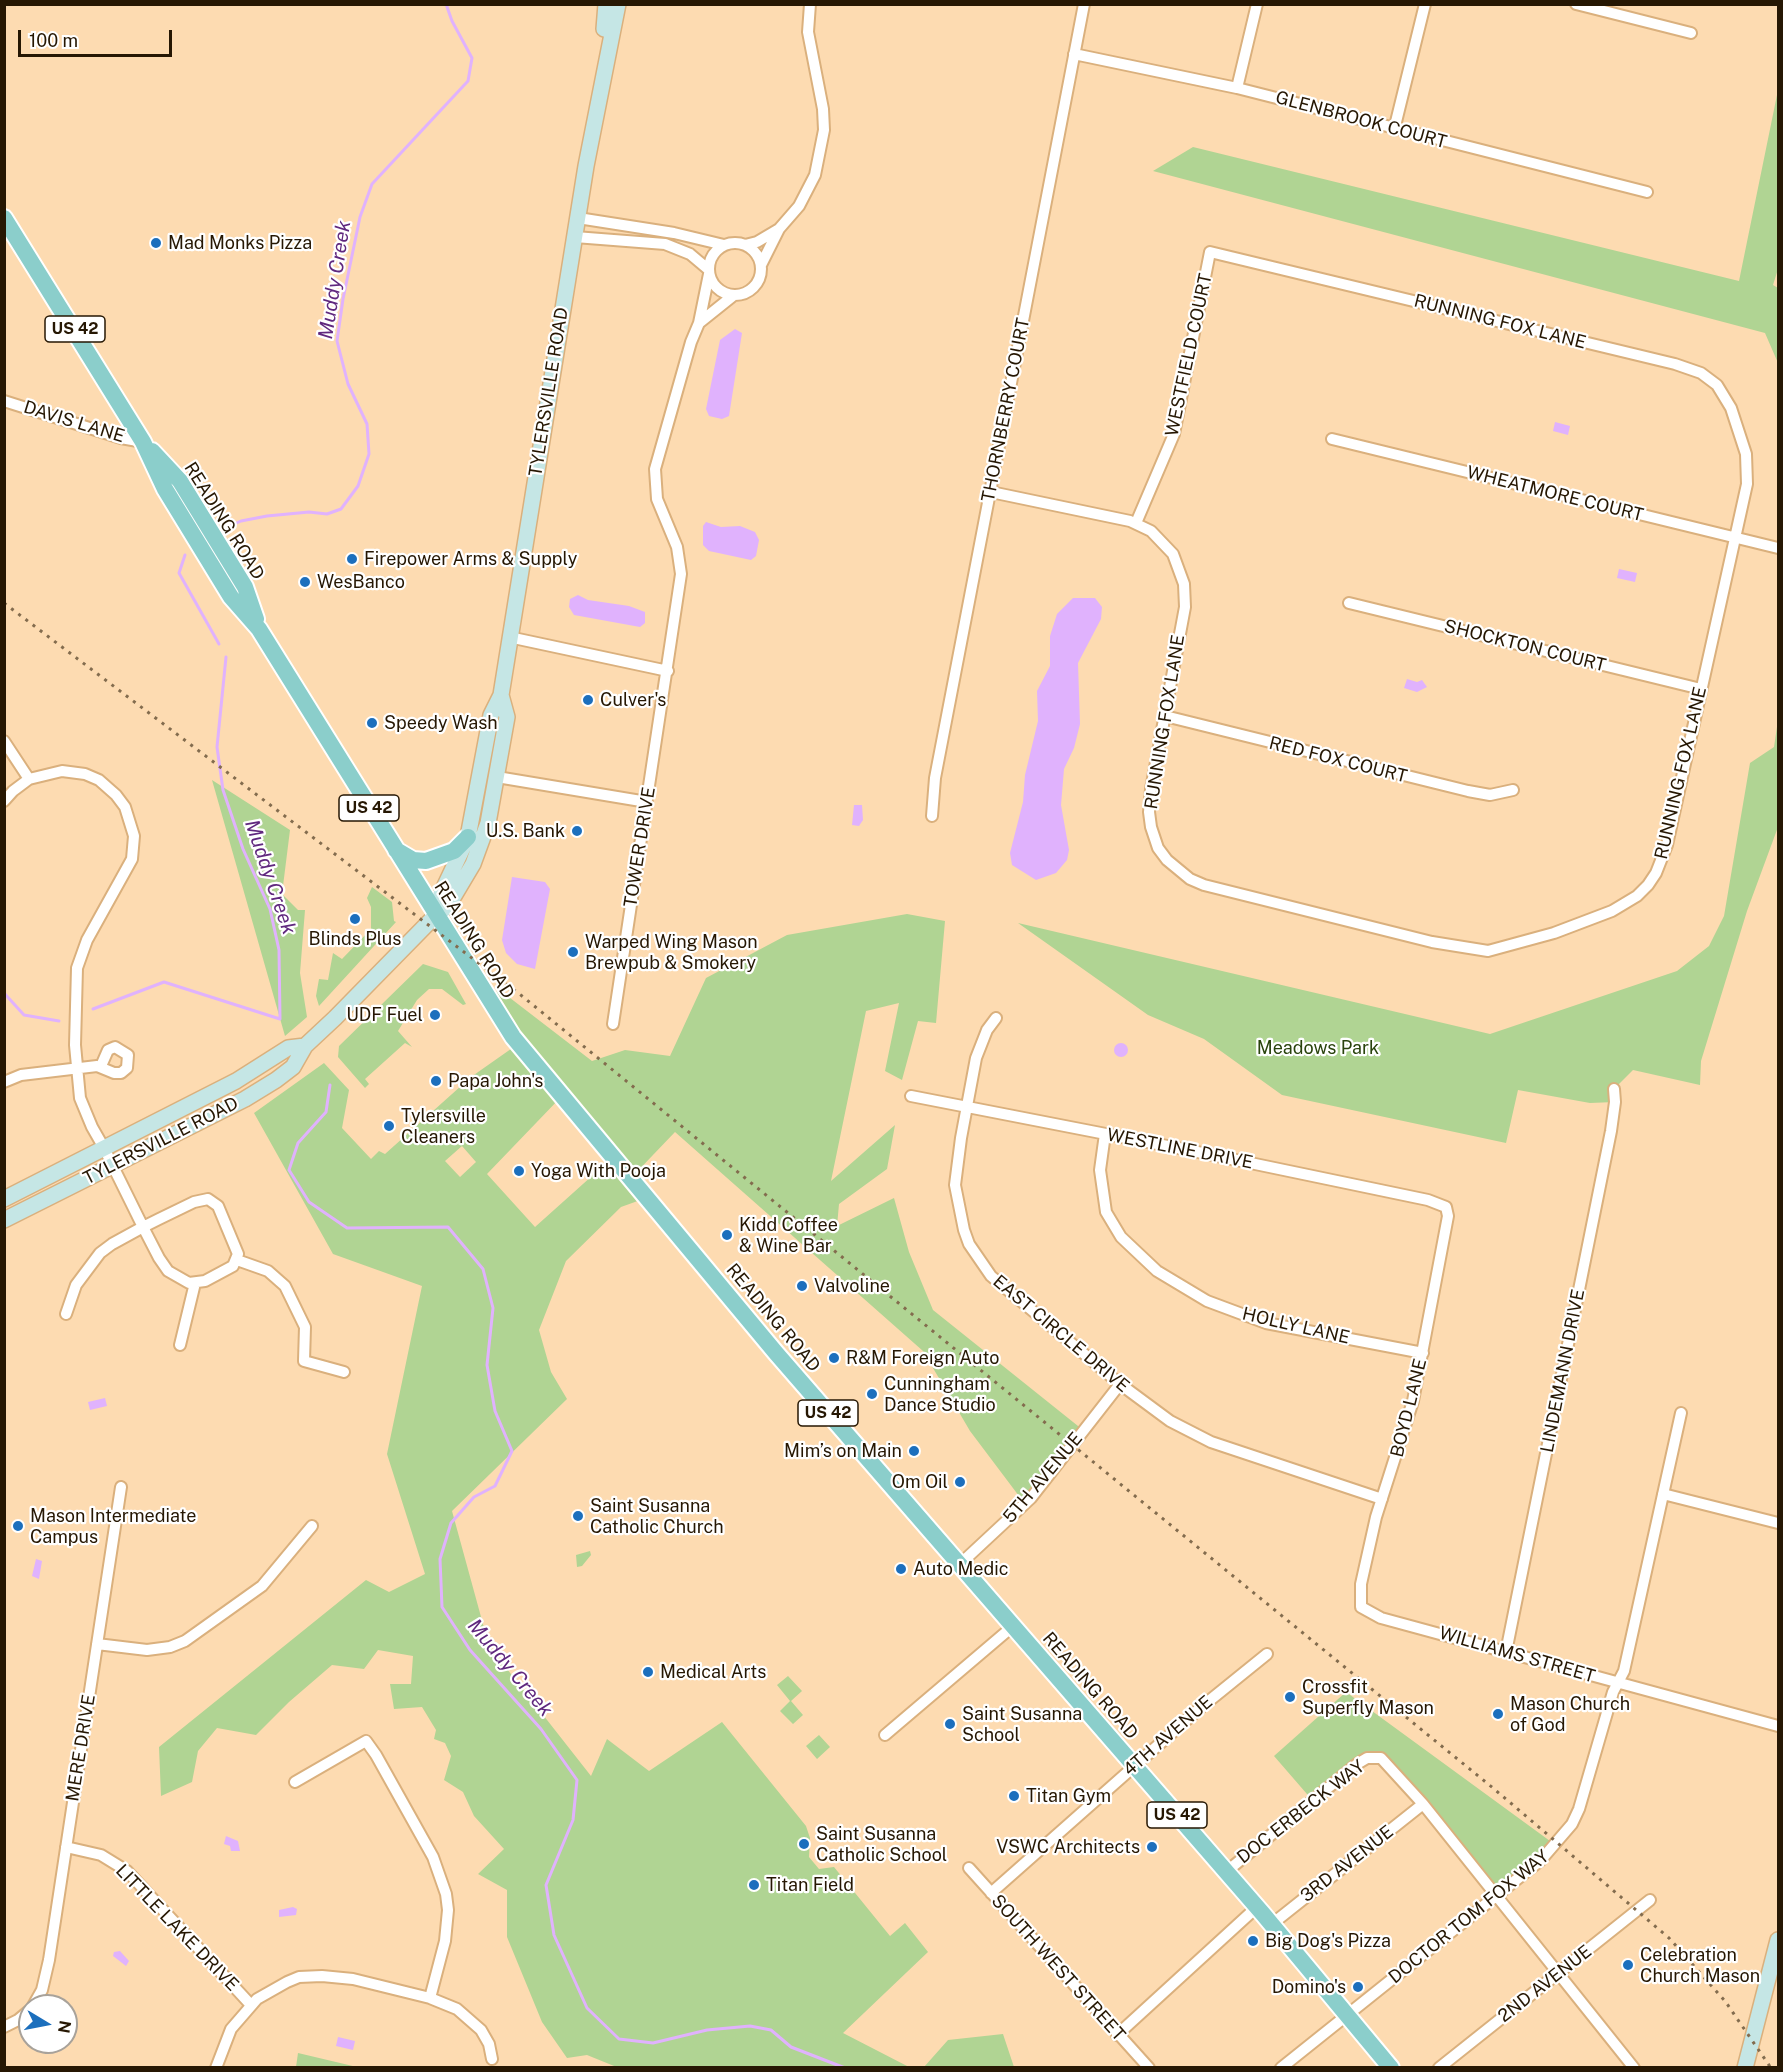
<!DOCTYPE html>
<meta charset="utf-8">
<style>
body{margin:0}
#map{position:relative;width:1783px;height:2072px;overflow:hidden;background:#fddbb1;font-family:"Public Sans",sans-serif}
canvas{display:block}
.frame{position:absolute;inset:0;border:6px solid #261703;pointer-events:none}
.north{position:absolute;left:18px;top:1994px;width:60px;height:60px;box-sizing:border-box;background:#fff;border:2px solid #a8a29a;border-radius:50%;rotate:100deg;font-size:16px;font-weight:700;line-height:24px;text-align:center;color:#261703}
.north::after{content:'';display:block;margin:auto;width:21px;height:27px;background:#1c6fbd;clip-path:polygon(50% 0,100% 100%,50% 72%,0 100%)}
.scale{position:absolute;left:18px;top:30px;width:154px;height:27px;box-sizing:border-box;border:3px solid #261703;border-top:0;padding-left:8px;font-size:18px;line-height:21px;white-space:nowrap;color:#261703;-webkit-text-stroke:4px #fff;paint-order:stroke}
</style>
<div id="map">
<canvas width="1783" height="2072"></canvas>
<div class="frame"></div>
<div class="north">N</div>
<div class="scale">100 m</div>
</div>
<script>
const c = document.querySelector('canvas').getContext('2d');
c.lineJoin = 'round';
function fillPath(path, color) { c.fillStyle = color; c.fill(path, 'evenodd'); }
const poly = rows => new Path2D(rows.map(r => 'M' + r).join(''));
function trace(path, color, width, dash) { c.strokeStyle = color; c.lineWidth = width; c.lineCap = dash ? 'butt' : 'round'; c.setLineDash(dash || []); c.stroke(path); }
function drawText(font, color, halo, rows, align = 'center') {
  c.font = font + ' "Public Sans",sans-serif'; c.lineWidth = 4.5; c.setLineDash([]); c.textBaseline = 'middle'; c.strokeStyle = halo; c.fillStyle = color; for (const [text, x, y, turn = 0] of rows) {
    c.save(); c.translate(x, y); c.rotate((+turn || 0) * Math.PI / 180); c.textAlign = isNaN(turn) ? turn : align; if (halo) c.strokeText(text, 0, 0); c.fillText(text, 0, 0); c.restore();
  }
}
const green = poly([
 [1778,90,1778,269,1773,285,1778,288,1778,363,1765,333,1153,171,1193,147,1739,281],
 [1778,720,1778,827,1747,911,1701,1061,1700,1085,1633,1070,1614,1089,1615,1102,1590,1103,1518,1090,1506,1143,1282,1095,1204,1039,1148,1015,1018,923,1490,1034,1677,971,1709,946,1724,916,1750,763,1774,747],
 [212,780,290,830,282,894,298,910,305,910,300,973,307,1017,285,1036],
 [372,887,392,902,394,921,396,922,319,1006,316,996,319,979,328,980,333,953,342,959,371,929,371,907,367,898],
 [907,914,945,921,936,1023,918,1021,902,1080,885,1071,899,1003,866,1011,831,1181,895,1125,887,1169,839,1204,837,1226,894,1198,909,1252,933,1310,1083,1430,1025,1504,970,1431,923,1351,675,1132,630,1179,646,1198,621,1207,566,1261,539,1330,551,1372,567,1399,452,1511,489,1646,591,1776,607,1739,649,1771,722,1722,806,1826,810,1838,809,1857,819,1869,834,1867,890,1936,905,1923,928,1952,843,2033,909,2067,619,2068,587,2055,567,2058,542,2022,507,1937,507,1890,478,1874,504,1849,474,1816,463,1792,444,1780,451,1756,445,1743,434,1739,436,1730,422,1707,394,1709,390,1684,411,1684,413,1656,378,1650,364,1669,332,1665,289,1702,256,1735,217,1728,198,1751,192,1782,161,1796,159,1747,366,1580,389,1592,425,1574,387,1454,422,1286,333,1254,254,1113,324,1063,349,1090,342,1128,371,1159,379,1151,385,1154,471,1077,518,1044,484,994,501,991,592,1061,625,1050,670,1056,706,978,787,935],
 [561,1097,612,1158,535,1227,487,1174],
 [462,1146,476,1162,460,1177,445,1161],
 [423,964,448,972,466,1004,463,1005,442,989,429,989,417,1000,398,1031,412,1047,405,1043,365,1079,369,1084,365,1088,338,1057,339,1046],
 [590,1551,591,1555,582,1566,577,1567,576,1555],
 [788,1676,802,1691,791,1701,803,1715,793,1724,780,1711,790,1701,777,1685],
 [1346,1692,1550,1841,1551,1850,1497,1896,1387,1762,1374,1756,1313,1801,1274,1756],
 [819,1735,830,1747,817,1759,806,1746],
 [1003,2034,1014,2067,924,2067,948,2040],
 [298,2053,357,2067,296,2067]
]);
const water = poly([
 [735,329,742,333,729,416,722,419,709,416,706,409,720,340],
 [1555,422,1570,426,1568,435,1553,431],
 [706,522,721,527,740,526,755,532,759,540,756,556,751,560,709,551,703,545,703,526],
 [1619,569,1637,573,1635,582,1617,578],
 [578,595,588,600,629,606,645,612,645,623,640,627,574,615,569,607,570,599],
 [1073,598,1095,598,1102,607,1101,619,1078,663,1080,724,1074,748,1064,769,1061,805,1069,850,1067,860,1056,873,1036,880,1012,865,1010,853,1023,802,1025,775,1038,721,1037,691,1050,666,1050,636,1057,614],
 [1407,679,1417,682,1422,680,1427,687,1417,692,1404,688],
 [854,805,862,805,863,820,859,826,852,825],
 [512,877,545,882,550,889,535,969,517,964,506,953,502,940],
 '1114 1050a7 7 0 1 1 14 0a7 7 0 1 1-14 0Z',
 [105,1398,107,1406,90,1410,88,1402],
 [36,1559,42,1561,39,1579,32,1576],
 [226,1836,238,1841,240,1851,231,1851,230,1846,224,1844],
 [293,1907,297,1909,296,1915,279,1917,279,1910],
 [120,1951,129,1961,126,1966,113,1956,114,1952],
 [338,2037,355,2041,353,2050,336,2046]
]);
const stream = poly([
 [223,529,241,521,267,516,309,512,327,514,341,509,358,486,369,454,367,424,348,384,337,341,343,299,360,217,372,184,468,81,472,58,452,21,446,4],
 [185,555,179,573,219,644],
 [4,993,24,1015,59,1021],
 [93,1009,164,982,280,1019,279,950,270,909,243,849,223,790,217,747,226,657],
 [330,1085,326,1112,298,1143,289,1170,309,1202,347,1228,448,1227,483,1269,493,1308,487,1365,495,1411,512,1451,495,1486,474,1497,451,1523,440,1559,442,1607,470,1650,541,1729,577,1780,573,1820,546,1885,554,1935,587,2008,619,2039,653,2043,707,2030,750,2026,771,2030,791,2047,845,2068]
]);
const minor = poly([
 [1576,4,1691,33],
 [1074,54,1237,88,1647,192],
 [1237,88,1257,4],
 [1394,130,1425,4],
 [578,218,674,233,724,245],
 [575,237,665,244,690,254,709,270],
 '709 269a26 26 0 1 1 52 0a26 26 0 1 1-52 0Z',
 [745,245,757,242,779,229,799,206,815,175,824,130,823,109,808,32,810,4],
 [761,265,779,229],
 [699,323,734,295],
 [4,401,121,438,143,442],
 [1332,439,1778,548],
 [991,492,1130,521,1151,531,1173,554,1184,584,1185,607,1151,789,1149,812,1151,827,1158,848,1167,860,1190,879,1204,885,1432,942,1488,951,1554,933,1612,911,1637,896,1648,885,1656,873,1667,845,1747,484,1746,454,1731,408,1717,385,1701,373,1675,364,1210,252,1174,434,1136,523],
 [1349,603,1701,689],
 [509,637,668,671],
 [1165,716,1468,791,1490,795,1513,790],
 [4,741,29,779],
 [497,777,647,802],
 [4,801,13,791,29,779,62,771,85,774,99,780,116,795,125,807,134,836,132,859,87,940,77,968,75,1045,80,1098,92,1127,104,1148,143,1227,159,1258,168,1271,189,1283,205,1281,233,1266,238,1254,218,1206,208,1199,194,1202,159,1219,143,1227,112,1244,100,1253,76,1285,66,1314],
 [932,816,935,778,1084,4],
 [996,1018,987,1030,976,1058,961,1138,955,1185,964,1230,969,1244,991,1276,1120,1384,1170,1421,1211,1442,1382,1499],
 [613,1024,681,574,677,547,657,499,655,469,691,342,699,323,709,274],
 [4,1082,21,1075,97,1066,114,1073,121,1073,127,1068,128,1055,115,1047,108,1050,101,1066],
 [911,1096,1188,1150,1428,1200,1446,1207,1448,1216,1413,1401,1376,1517,1361,1584,1361,1607,1381,1618,1778,1726],
 [1105,1134,1100,1170,1106,1212,1121,1237,1157,1271,1207,1301,1266,1323,1423,1353],
 [237,1260,268,1271,285,1286,305,1327,304,1361,344,1372],
 [180,1345,195,1283],
 [1663,1494,1778,1523],
 [959,1565,1031,1498,1120,1384],
 [97,1644,147,1650,170,1647,185,1641,262,1586,312,1526],
 [1506,1652,1611,1131,1615,1102,1614,1089],
 [885,1735,1012,1627],
 [295,1782,366,1741,376,1755,433,1857,446,1894,448,1910,445,1941,430,1998],
 [66,1847,101,1855,127,1871,251,2005],
 [969,1868,1149,2068],
 [1226,1872,1357,1764,1367,1758,1381,1758,1423,1804,1634,2068],
 [991,1893,1199,1709,1267,1654],
 [1272,1924,1423,1804],
 [33,2006,42,1990,49,1960,121,1487],
 [4,2027,18,2020,30,2010],
 [1117,2035,1257,1907],
 [216,2068,231,2029,257,1999,287,1982,299,1977,322,1976,353,1979,430,1998,457,2009,481,2030,489,2044,492,2059],
 [1281,2068,1541,1860,1572,1824,1579,1809,1613,1692,1624,1671,1681,1413],
 [1439,2068,1650,1900]
]);
const secondary = poly([
 [604,29,606,4],
 [436,915,441,894,468,837,491,715,501,695,586,166,618,4],
 [4,1199,236,1081,288,1048,305,1046],
 [4,1220,245,1099,276,1080,293,1067,305,1046,335,1018,436,915,448,906,473,864,488,823,507,717,501,695],
 [1745,2068,1778,1940]
]);
const primary = poly([
 [4,218,143,442,165,489,231,597,259,629,513,1037,776,1353,1263,1914,1391,2068],
 [152,451,180,481,245,587,256,619],
 [396,850,413,860,426,861,454,851,468,837]
]);
const rail = poly([
 [4,603,522,996,1493,1788,1669,1938,1725,2001,1771,2068]
]);
const markers = [
 [156,243,6,"#1c6fbd"],
 [352,559,6,"#1c6fbd"],
 [305,582,6,"#1c6fbd"],
 [588,700,6,"#1c6fbd"],
 [372,723,6,"#1c6fbd"],
 [577,831,6,"#1c6fbd"],
 [355,919,6,"#1c6fbd"],
 [573,952,6,"#1c6fbd"],
 [435,1015,6,"#1c6fbd"],
 [436,1081,6,"#1c6fbd"],
 [389,1126,6,"#1c6fbd"],
 [519,1171,6,"#1c6fbd"],
 [727,1235,6,"#1c6fbd"],
 [802,1286,6,"#1c6fbd"],
 [834,1358,6,"#1c6fbd"],
 [872,1394,6,"#1c6fbd"],
 [914,1451,6,"#1c6fbd"],
 [960,1482,6,"#1c6fbd"],
 [578,1516,6,"#1c6fbd"],
 [18,1526,6,"#1c6fbd"],
 [901,1569,6,"#1c6fbd"],
 [648,1672,6,"#1c6fbd"],
 [1290,1697,6,"#1c6fbd"],
 [1498,1714,6,"#1c6fbd"],
 [950,1724,6,"#1c6fbd"],
 [1014,1796,6,"#1c6fbd"],
 [804,1844,6,"#1c6fbd"],
 [1152,1847,6,"#1c6fbd"],
 [754,1885,6,"#1c6fbd"],
 [1253,1941,6,"#1c6fbd"],
 [1628,1965,6,"#1c6fbd"],
 [1358,1987,6,"#1c6fbd"]
];
const shields = [
 [75,329,60],
 [369,808,60],
 [828,1413,60],
 [1177,1815,60]
];
const shieldNames = [
 ["US 42",75,329],
 ["US 42",369,808],
 ["US 42",828,1413],
 ["US 42",1177,1815]
];
const streetNames = [
 ["GLENBROOK COURT",1361,120,15],
 ["RUNNING FOX LANE",1500,322,14],
 ["WESTFIELD COURT",1189,355,-78],
 ["TYLERSVILLE ROAD",549,392,-81],
 ["THORNBERRY COURT",1006,410,-79],
 ["DAVIS LANE",74,422,17],
 ["WHEATMORE COURT",1555,494,14],
 ["READING ROAD",224,521,58],
 ["SHOCKTON COURT",1525,646,14],
 ["RUNNING FOX LANE",1165,722,-81],
 ["RED FOX COURT",1338,760,14],
 ["RUNNING FOX LANE",1681,773,-77],
 ["TOWER DRIVE",640,847,-81],
 ["READING ROAD",474,940,58],
 ["TYLERSVILLE ROAD",161,1141,-27],
 ["WESTLINE DRIVE",1180,1149,11],
 ["READING ROAD",773,1318,50],
 ["HOLLY LANE",1296,1326,13],
 ["EAST CIRCLE DRIVE",1061,1334,40],
 ["LINDEMANN DRIVE",1563,1371,-79],
 ["BOYD LANE",1409,1408,-76],
 ["5TH AVENUE",1043,1478,-50],
 ["WILLIAMS STREET",1517,1655,16],
 ["READING ROAD",1090,1686,49],
 ["4TH AVENUE",1168,1736,-41],
 ["MERE DRIVE",81,1748,-81],
 ["DOC ERBECK WAY",1301,1812,-38],
 ["3RD AVENUE",1347,1864,-38],
 ["DOCTOR TOM FOX WAY",1469,1917,-39],
 ["LITTLE LAKE DRIVE",177,1928,46],
 ["SOUTH WEST STREET",1058,1968,48],
 ["2ND AVENUE",1545,1984,-38]
];
const poiNames = [
 ["Mad Monks Pizza",168,243],
 ["Firepower Arms & Supply",364,559],
 ["WesBanco",317,582],
 ["Culver's",600,700],
 ["Speedy Wash",384,723],
 ["U.S. Bank",565,831,"right"],
 ["Blinds Plus",355,939,"center"],
 ["Warped Wing Mason",585,942],
 ["Brewpub & Smokery",585,963],
 ["UDF Fuel",423,1015,"right"],
 ["Papa John's",448,1081],
 ["Tylersville",401,1116],
 ["Cleaners",401,1137],
 ["Yoga With Pooja",531,1171],
 ["Kidd Coffee",739,1225],
 ["& Wine Bar",739,1246],
 ["Valvoline",814,1286],
 ["R&M Foreign Auto",846,1358],
 ["Cunningham",884,1384],
 ["Dance Studio",884,1405],
 ["Mim’s on Main",902,1451,"right"],
 ["Om Oil",948,1482,"right"],
 ["Saint Susanna",590,1506],
 ["Catholic Church",590,1527],
 ["Mason Intermediate",30,1516],
 ["Campus",30,1537],
 ["Auto Medic",913,1569],
 ["Medical Arts",660,1672],
 ["Crossfit",1302,1687],
 ["Superfly Mason",1302,1708],
 ["Mason Church",1510,1704],
 ["of God",1510,1725],
 ["Saint Susanna",962,1714],
 ["School",962,1735],
 ["Titan Gym",1026,1796],
 ["Saint Susanna",816,1834],
 ["Catholic School",816,1855],
 ["VSWC Architects",1140,1847,"right"],
 ["Titan Field",766,1885],
 ["Big Dog's Pizza",1265,1941],
 ["Celebration",1640,1955],
 ["Church Mason",1640,1976],
 ["Domino's",1346,1987,"right"]
];
const parkNames = [
 ["Meadows Park",1318,1048]
];
const waterNames = [
 ["Muddy Creek",335,280,-81],
 ["Muddy Creek",270,877,71],
 ["Muddy Creek",510,1668,50]
];
fillPath(green, '#b0d493');
fillPath(water, '#e0b2fd');
trace(stream, '#e0b2fd', 3);
trace(minor, '#dab07d', 14);
trace(secondary, '#dab07d', 18);
trace(primary, '#fff', 20);
trace(minor, '#fff', 10);
trace(secondary, '#c5e6e5', 15);
trace(primary, '#8bcecb', 16);
trace(rail, '#836c4e', 3, [3, 6]);
for (const [x, y, r, color] of markers) { const dot = new Path2D(); dot.arc(x, y, r, 0, 2 * Math.PI); c.fillStyle = color; c.fill(dot); trace(dot, '#fff', 2); }
for (const [x, y, w] of shields) { const box = new Path2D(); box.roundRect(x - w / 2, y - 13, w, 26, 4.5); c.fillStyle = '#fff'; c.fill(box); trace(box, '#261703', 1.5); }
drawText('bold 16px', '#261703', null, shieldNames);
drawText('18px', '#261703', '#fff', streetNames);
drawText('18px', '#261703', '#fff', poiNames, 'left');
drawText('18px', '#29430c', '#fff', parkNames);
drawText('italic 20px', '#60287e', '#fff', waterNames);
</script>
